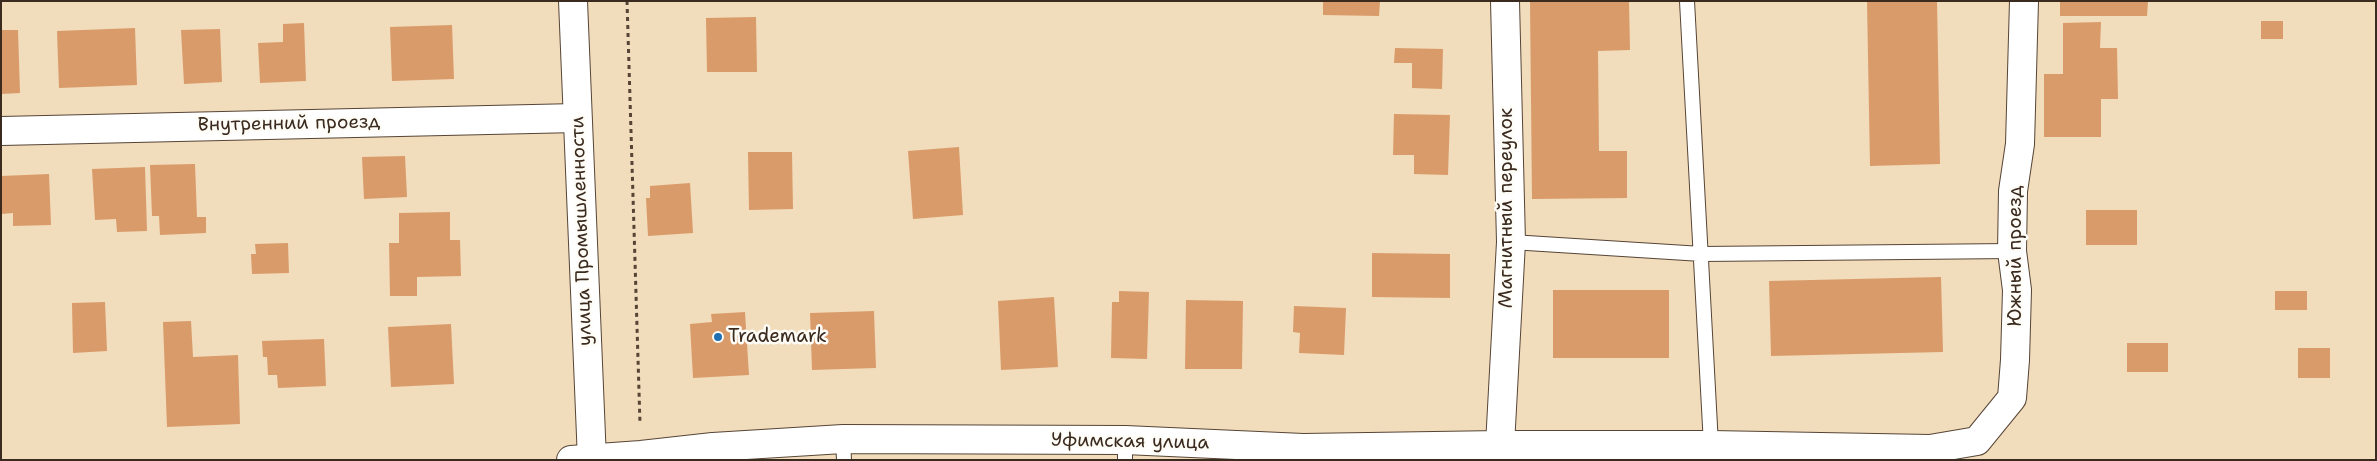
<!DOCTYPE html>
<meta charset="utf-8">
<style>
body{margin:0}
#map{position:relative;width:2377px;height:461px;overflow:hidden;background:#f1dcbb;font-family:"Shantell Sans",sans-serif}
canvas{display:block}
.frame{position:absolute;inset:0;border:2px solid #3b2a1e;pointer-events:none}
</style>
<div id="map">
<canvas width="2377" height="461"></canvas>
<div class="frame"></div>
</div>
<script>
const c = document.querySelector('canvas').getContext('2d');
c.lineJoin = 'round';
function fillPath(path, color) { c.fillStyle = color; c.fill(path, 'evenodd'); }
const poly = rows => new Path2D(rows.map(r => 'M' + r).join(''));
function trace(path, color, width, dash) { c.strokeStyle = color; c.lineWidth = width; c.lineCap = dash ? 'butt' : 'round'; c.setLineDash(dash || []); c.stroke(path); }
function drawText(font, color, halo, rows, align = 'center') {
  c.font = font + ' "Shantell Sans",sans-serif'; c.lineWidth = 5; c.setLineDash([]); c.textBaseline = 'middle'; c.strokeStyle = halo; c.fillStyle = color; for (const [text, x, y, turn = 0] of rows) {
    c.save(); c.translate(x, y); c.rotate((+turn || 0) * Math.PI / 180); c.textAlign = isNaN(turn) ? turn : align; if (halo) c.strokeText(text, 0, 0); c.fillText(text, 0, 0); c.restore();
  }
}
const building = poly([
 [1323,1,1380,1,1379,16,1323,15],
 [1629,1,1630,50,1598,51,1599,151,1627,151,1627,198,1532,199,1530,2],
 [1867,1,1937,1,1940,164,1870,166],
 [2060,1,2148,1,2147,16,2060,16],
 [756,17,757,72,707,72,706,18],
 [2261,21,2283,21,2283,39,2261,39],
 [2101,22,2100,48,2117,48,2118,99,2101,99,2101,137,2044,137,2044,74,2063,74,2063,23],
 [304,23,306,81,260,83,258,43,283,42,283,24],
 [452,25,454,79,392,81,390,27],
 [135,28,137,85,59,88,57,31],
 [220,29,222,82,184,84,181,30],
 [1,30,18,30,20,93,1,94],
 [1395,48,1443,49,1442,89,1412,88,1412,63,1394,63],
 [1394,114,1450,115,1448,175,1414,174,1414,155,1393,155],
 [959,147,963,215,913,219,908,151],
 [748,152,792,152,793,209,749,210],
 [405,156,407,197,364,199,362,157],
 [195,164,197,217,206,217,206,233,160,235,159,216,152,216,150,165],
 [145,167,147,231,117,232,116,219,95,220,92,169],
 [49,174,51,225,13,226,13,213,1,214,1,176],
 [690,183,693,233,648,236,646,198,650,198,650,186],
 [2086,210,2137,210,2137,245,2086,245],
 [450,212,450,240,460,240,461,276,417,277,417,296,390,296,389,243,399,243,399,213],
 [288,243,289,273,252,274,251,254,256,254,255,244],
 [1372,253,1450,254,1450,298,1372,297],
 [1941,277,1943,352,1771,356,1769,281],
 [1553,290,1669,290,1669,358,1553,358],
 [1119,291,1149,292,1147,359,1111,358,1112,302,1119,302],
 [2275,291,2307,291,2307,310,2275,310],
 [1054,297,1058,367,1001,370,998,301],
 [1186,300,1243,301,1242,369,1185,369],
 [105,302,107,351,73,353,72,303],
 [1294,306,1346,308,1344,355,1299,353,1300,333,1293,332],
 [874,311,876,368,812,370,810,313],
 [745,312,749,375,693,378,690,324,712,322,711,314],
 [191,321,193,357,238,355,240,424,167,427,163,322],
 [451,324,454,384,391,387,388,327],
 [324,339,326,386,278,388,277,375,268,375,267,357,263,357,262,341],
 [2127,343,2168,343,2168,372,2127,372],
 [2298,348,2330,348,2330,378,2298,378]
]);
const path = poly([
 [627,1,640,424]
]);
const lane = poly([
 [1687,1,1711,445],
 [1511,242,1702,254,2012,251],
 [843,439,844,460],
 [1125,440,1125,460]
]);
const street = poly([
 [1,131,577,118],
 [1500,445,1511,242,1505,1],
 [571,460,641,455,713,447,843,439,1125,440,1303,448,1500,445,1711,445,1930,449,1977,441,2012,398,2015,360,2017,290,2012,251,2013,191,2020,144,2024,1]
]);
const secondary = poly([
 [573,1,592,460]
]);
const markers = [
 [718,337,5,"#1f6fb2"]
];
const streetNames = [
 ["Внутренний проезд",289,124,-1],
 ["Магнитный переулок",1507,208,-90],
 ["улица Промышленности",582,231,-92],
 ["Южный проезд",2016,256,-90],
 ["Уфимская улица",1130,442,1]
];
const poiNames = [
 ["Trademark",728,337]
];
fillPath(building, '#da9b6a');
trace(lane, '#564536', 16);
trace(street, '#564536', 30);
trace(secondary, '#564536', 30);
trace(path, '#564536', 3, [4, 4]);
trace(lane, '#fff', 14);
trace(street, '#fff', 28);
trace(secondary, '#fff', 28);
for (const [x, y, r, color] of markers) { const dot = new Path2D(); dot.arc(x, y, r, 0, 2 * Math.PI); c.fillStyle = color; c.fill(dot); trace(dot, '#fdfcf7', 2); }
drawText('19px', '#3b2a1e', '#fdfcf7', streetNames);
drawText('19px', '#3b2a1e', '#fdfcf7', poiNames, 'left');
</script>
